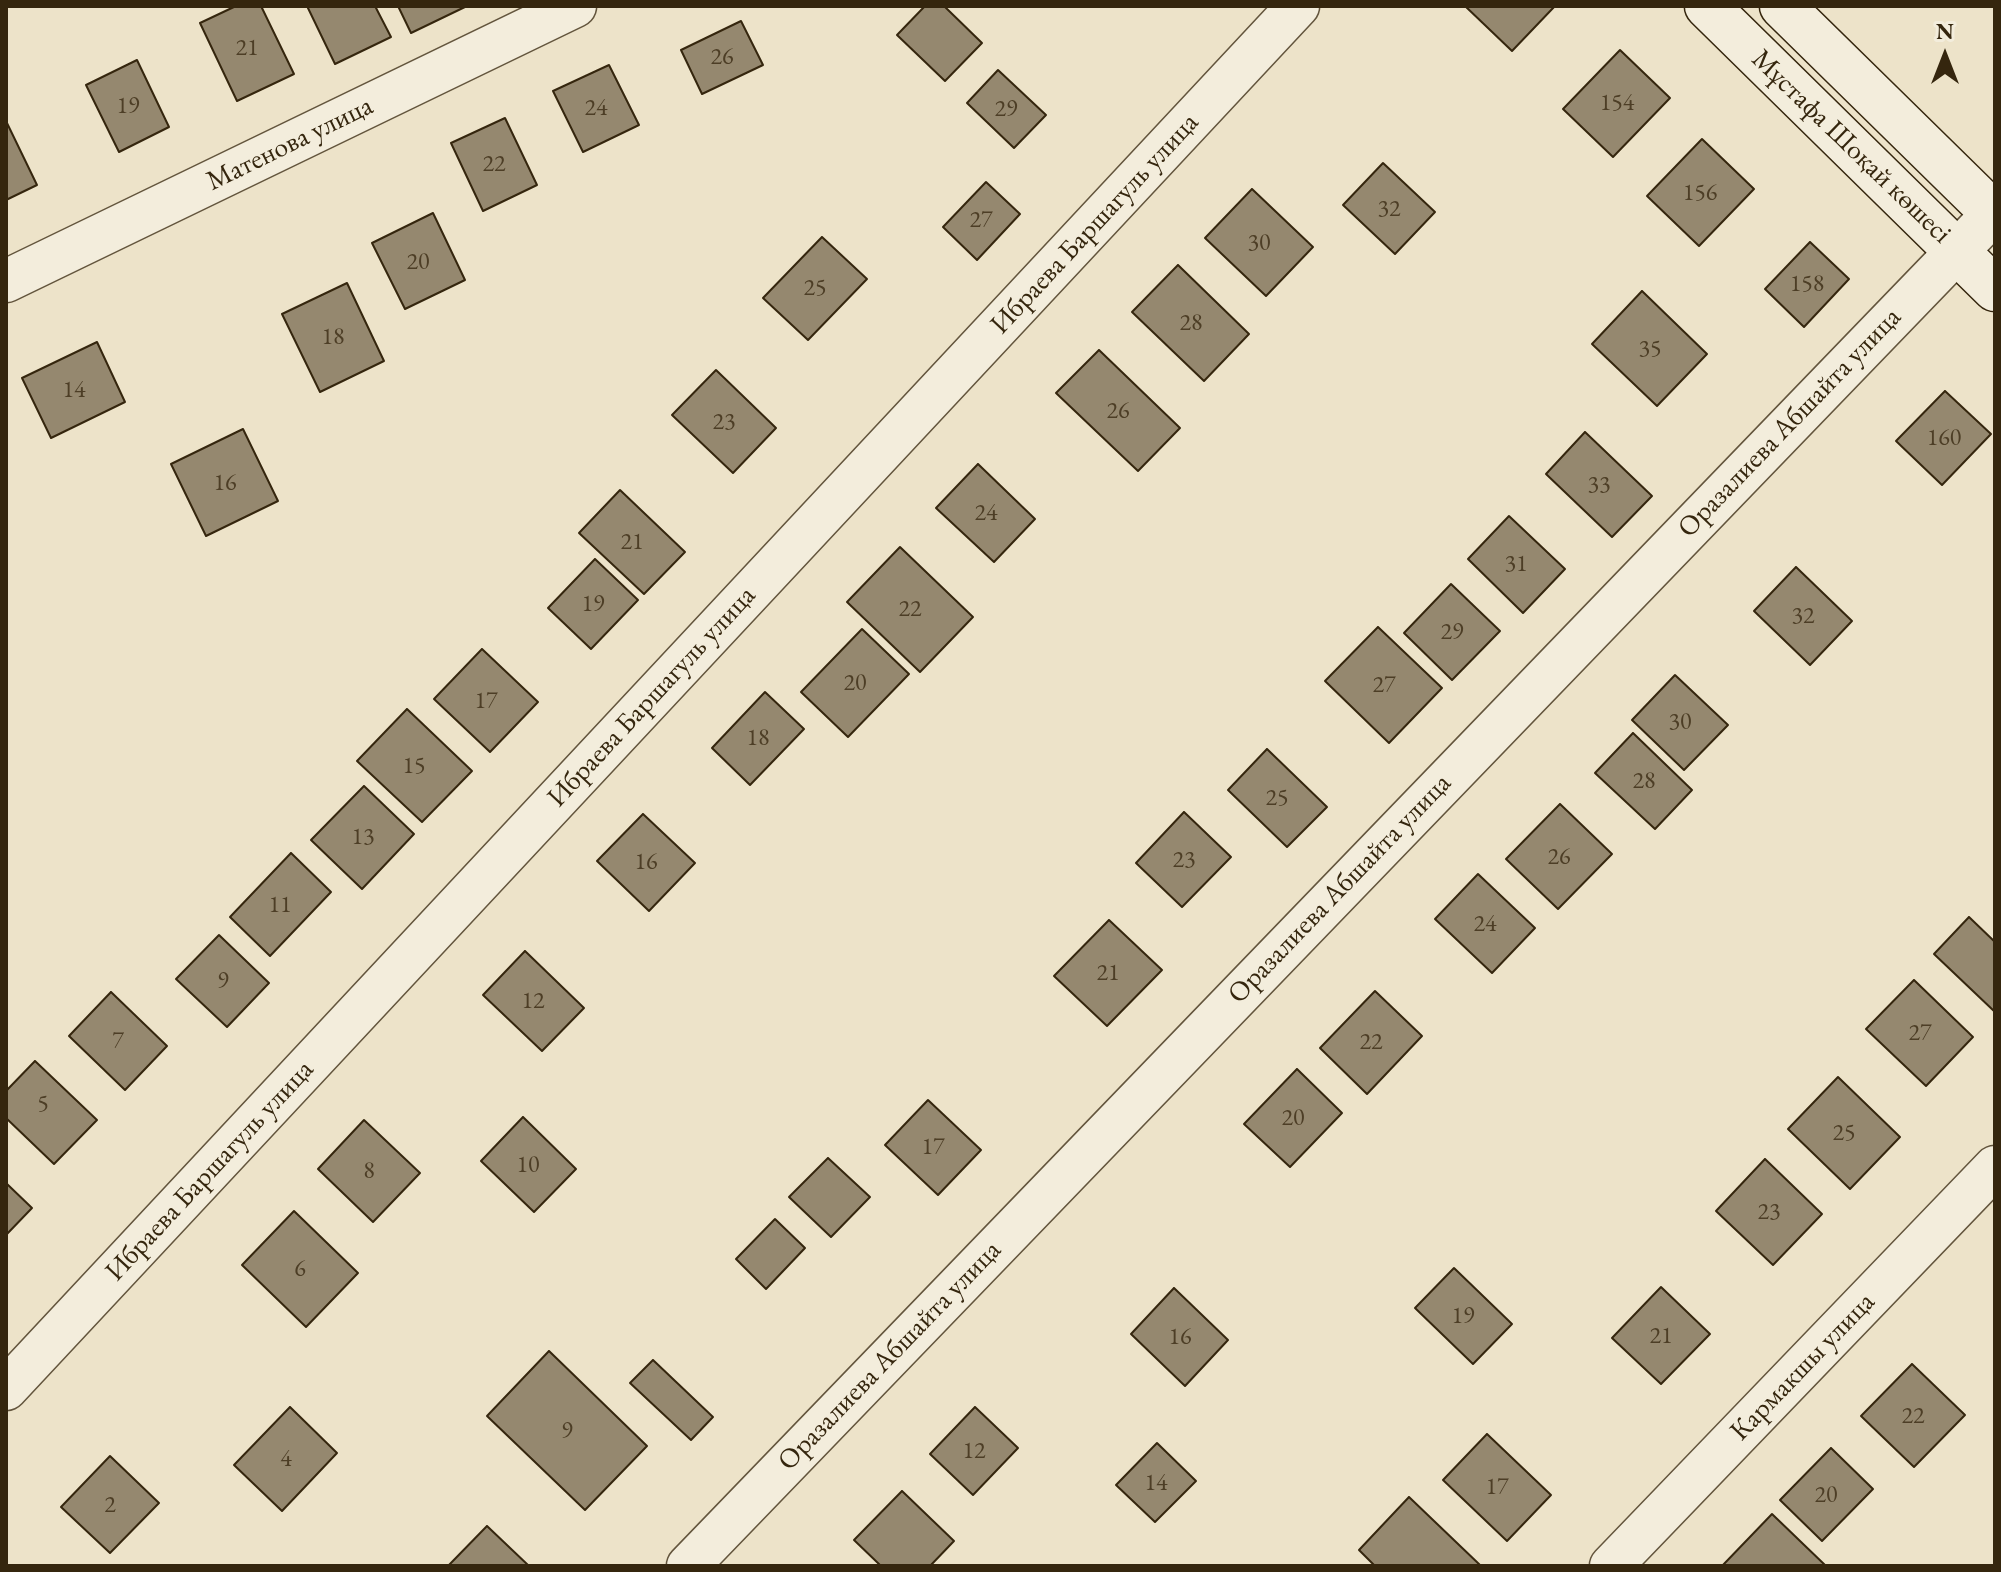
<!DOCTYPE html>
<meta charset="utf-8">
<style>
body{margin:0}
#map{position:relative;width:2001px;height:1572px;overflow:hidden;background:#ede3c9;font-family:"EB Garamond",serif}
canvas{display:block}
.frame{position:absolute;inset:0;border:8px solid #35260e;pointer-events:none}
.north{position:absolute;left:1905px;top:16px;width:80px;height:80px;-webkit-text-stroke:6px #f3eddc;paint-order:stroke;rotate:0deg;font-size:22px;font-weight:700;line-height:32px;text-align:center;color:#35260e}
.north::after{content:'';display:block;margin:auto;width:28px;height:36px;background:#35260e;clip-path:polygon(50% 0,100% 100%,50% 72%,0 100%)}
</style>
<div id="map">
<canvas width="2001" height="1572"></canvas>
<div class="frame"></div>
<div class="north">N</div>
</div>
<script>
const c = document.querySelector('canvas').getContext('2d');
c.lineJoin = 'round';
function fillPath(path, color) { c.fillStyle = color; c.fill(path, 'evenodd'); }
const poly = rows => new Path2D(rows.map(r => 'M' + r).join(''));
function trace(path, color, width, dash) { c.strokeStyle = color; c.lineWidth = width; c.lineCap = dash ? 'butt' : 'round'; c.setLineDash(dash || []); c.stroke(path); }
function drawText(font, color, halo, rows, align = 'center') {
  c.font = font + ' "EB Garamond",serif'; c.lineWidth = 6; c.setLineDash([]); c.textBaseline = 'middle'; c.strokeStyle = halo; c.fillStyle = color; for (const [text, x, y, turn = 0] of rows) {
    c.save(); c.translate(x, y); c.rotate((+turn || 0) * Math.PI / 180); c.textAlign = isNaN(turn) ? turn : align; if (halo) c.strokeText(text, 0, 0); c.fillText(text, 0, 0); c.restore();
  }
}
const building = poly([
 [236,6,261,6,294,74,237,101,200,23,236,6],
 [307,6,375,6,391,37,335,64,307,6],
 [398,6,467,6,411,33,398,6],
 [925,6,944,6,982,43,945,81,897,35,925,6],
 [1465,6,1555,6,1512,51,1465,6],
 [741,21,763,65,702,94,681,50,741,21],
 [1620,50,1670,98,1613,157,1563,109,1620,50],
 [137,60,169,127,119,152,86,85,137,60],
 [609,65,639,125,583,152,553,91,609,65],
 [998,70,1046,115,1014,148,967,103,998,70],
 [505,118,537,185,483,211,451,143,505,118],
 [6,121,37,185,6,200,6,121],
 [1702,139,1754,189,1699,246,1647,196,1702,139],
 [1383,163,1435,212,1395,254,1343,205,1383,163],
 [986,182,1020,214,977,260,943,227,986,182],
 [1252,189,1313,247,1266,296,1205,238,1252,189],
 [433,213,465,280,405,309,372,243,433,213],
 [822,237,867,279,808,340,763,298,822,237],
 [1810,242,1849,279,1804,327,1765,289,1810,242],
 [1178,265,1249,334,1204,381,1132,312,1178,265],
 [347,283,384,361,320,392,282,314,347,283],
 [1642,291,1707,354,1657,406,1592,344,1642,291],
 [97,342,125,402,51,438,22,378,97,342],
 [1099,350,1180,428,1138,471,1056,393,1099,350],
 [716,370,776,428,733,473,672,415,716,370],
 [1945,391,1991,434,1942,485,1896,441,1945,391],
 [243,429,278,501,206,536,171,464,243,429],
 [1585,432,1652,496,1612,537,1546,474,1585,432],
 [978,464,1035,519,994,562,936,508,978,464],
 [620,490,685,552,644,594,579,533,620,490],
 [1509,516,1565,569,1523,613,1468,559,1509,516],
 [900,547,973,617,920,672,847,602,900,547],
 [595,559,638,600,591,649,548,608,595,559],
 [1796,567,1852,621,1810,665,1754,611,1796,567],
 [1451,584,1500,631,1452,680,1404,633,1451,584],
 [1378,627,1442,688,1389,743,1325,681,1378,627],
 [862,629,909,674,848,737,801,692,862,629],
 [482,649,538,702,490,752,434,699,482,649],
 [1675,675,1728,725,1684,770,1632,720,1675,675],
 [765,692,804,729,750,785,712,748,765,692],
 [407,709,472,771,422,822,357,761,407,709],
 [1633,733,1692,790,1655,829,1595,773,1633,733],
 [1267,749,1327,807,1287,847,1228,790,1267,749],
 [364,786,414,834,362,889,311,840,364,786],
 [1560,804,1612,854,1558,909,1506,859,1560,804],
 [1184,812,1231,857,1182,907,1136,863,1184,812],
 [643,814,695,863,649,911,597,861,643,814],
 [291,853,331,892,270,956,230,917,291,853],
 [1478,874,1535,928,1492,973,1435,919,1478,874],
 [1969,917,1995,942,1995,1012,1934,954,1969,917],
 [1109,920,1162,970,1107,1026,1054,976,1109,920],
 [219,935,269,983,227,1027,176,979,219,935],
 [525,951,584,1008,542,1051,483,995,525,951],
 [1914,980,1973,1037,1926,1086,1866,1029,1914,980],
 [1375,991,1422,1036,1367,1094,1320,1048,1375,991],
 [111,992,167,1046,125,1090,69,1036,111,992],
 [35,1061,97,1120,54,1164,6,1118,6,1091,35,1061],
 [1297,1069,1342,1113,1290,1167,1244,1124,1297,1069],
 [1838,1077,1900,1137,1850,1189,1788,1129,1838,1077],
 [928,1100,981,1150,938,1195,885,1145,928,1100],
 [523,1117,576,1169,534,1212,481,1161,523,1117],
 [364,1120,420,1173,373,1222,318,1169,364,1120],
 [828,1158,870,1197,831,1237,789,1197,828,1158],
 [1765,1159,1822,1214,1773,1265,1716,1211,1765,1159],
 [6,1183,32,1208,6,1235,6,1183],
 [294,1211,358,1273,306,1327,242,1265,294,1211],
 [775,1219,805,1248,766,1289,736,1259,775,1219],
 [1454,1268,1512,1324,1473,1364,1415,1308,1454,1268],
 [1661,1287,1710,1334,1661,1384,1612,1338,1661,1287],
 [1174,1288,1228,1340,1185,1386,1131,1334,1174,1288],
 [549,1351,647,1446,585,1510,487,1416,549,1351],
 [653,1360,713,1417,691,1440,630,1383,653,1360],
 [1912,1364,1965,1415,1914,1467,1861,1416,1912,1364],
 [290,1407,337,1453,282,1511,234,1465,290,1407],
 [975,1407,1018,1448,973,1495,930,1454,975,1407],
 [1487,1434,1551,1495,1507,1541,1443,1480,1487,1434],
 [1157,1443,1196,1481,1155,1522,1116,1485,1157,1443],
 [1831,1448,1873,1489,1822,1541,1780,1500,1831,1448],
 [110,1456,159,1503,110,1553,61,1507,110,1456],
 [902,1491,954,1541,930,1566,881,1566,854,1540,902,1491],
 [1409,1497,1480,1565,1479,1566,1375,1566,1359,1550,1409,1497],
 [1772,1514,1826,1566,1722,1566,1772,1514],
 [487,1526,529,1566,448,1566,487,1526]
]);
const street = poly([
 [6,281,575,6],
 [6,1389,1298,6],
 [688,1566,1994,213],
 [1611,1566,1995,1167]
]);
const secondary = poly([
 [1707,6,1995,289],
 [1782,6,1995,215]
]);
const numberNames = [
 ["21",247,48],
 ["26",722,57],
 ["154",1617,103],
 ["19",128,106],
 ["24",596,108],
 ["29",1006,109],
 ["22",494,164],
 ["156",1700,193],
 ["32",1389,209],
 ["27",981,220],
 ["30",1259,243],
 ["20",418,262],
 ["158",1807,284],
 ["25",815,288],
 ["28",1191,323],
 ["18",333,337],
 ["35",1650,349],
 ["14",74,390],
 ["26",1118,411],
 ["23",724,422],
 ["160",1944,438],
 ["16",225,483],
 ["33",1599,485],
 ["24",986,513],
 ["21",632,542],
 ["31",1516,564],
 ["19",593,604],
 ["22",910,609],
 ["32",1803,616],
 ["29",1452,632],
 ["20",855,683],
 ["27",1384,685],
 ["17",486,701],
 ["30",1680,722],
 ["18",758,738],
 ["15",414,766],
 ["28",1644,781],
 ["25",1277,798],
 ["13",363,837],
 ["26",1559,857],
 ["23",1184,860],
 ["16",646,862],
 ["11",280,905],
 ["24",1485,924],
 ["21",1108,973],
 ["9",223,981],
 ["12",533,1001],
 ["27",1920,1033],
 ["7",118,1041],
 ["22",1371,1042],
 ["5",43,1104],
 ["20",1293,1118],
 ["25",1844,1133],
 ["17",933,1147],
 ["10",528,1165],
 ["8",369,1171],
 ["23",1769,1212],
 ["6",300,1269],
 ["19",1463,1316],
 ["21",1661,1336],
 ["16",1180,1337],
 ["22",1913,1416],
 ["9",567,1431],
 ["12",974,1451],
 ["4",286,1459],
 ["14",1156,1483],
 ["17",1497,1487],
 ["20",1826,1495],
 ["2",110,1505]
];
const streetNames = [
 ["Матенова улица",290,144,-26],
 ["Мұстафа Шоқай көшесі",1851,147,44],
 ["Ибраева Баршагуль улица",1095,224,-47],
 ["Оразалиева Абшайта улица",1790,423,-46],
 ["Ибраева Баршагуль улица",652,697,-47],
 ["Оразалиева Абшайта улица",1340,889,-46],
 ["Ибраева Баршагуль улица",210,1171,-47],
 ["Оразалиева Абшайта улица",890,1356,-46],
 ["Кармакшы улица",1803,1367,-46]
];
fillPath(building, '#95886f');
trace(building, '#35260e', 2);
trace(street, '#63553d', 45);
trace(secondary, '#35260e', 47);
trace(street, '#f3eddc', 42);
trace(secondary, '#f3eddc', 44);
drawText('24px', '#4d3e26', null, numberNames);
drawText('28px', '#35260e', '#f3eddc', streetNames);
</script>
